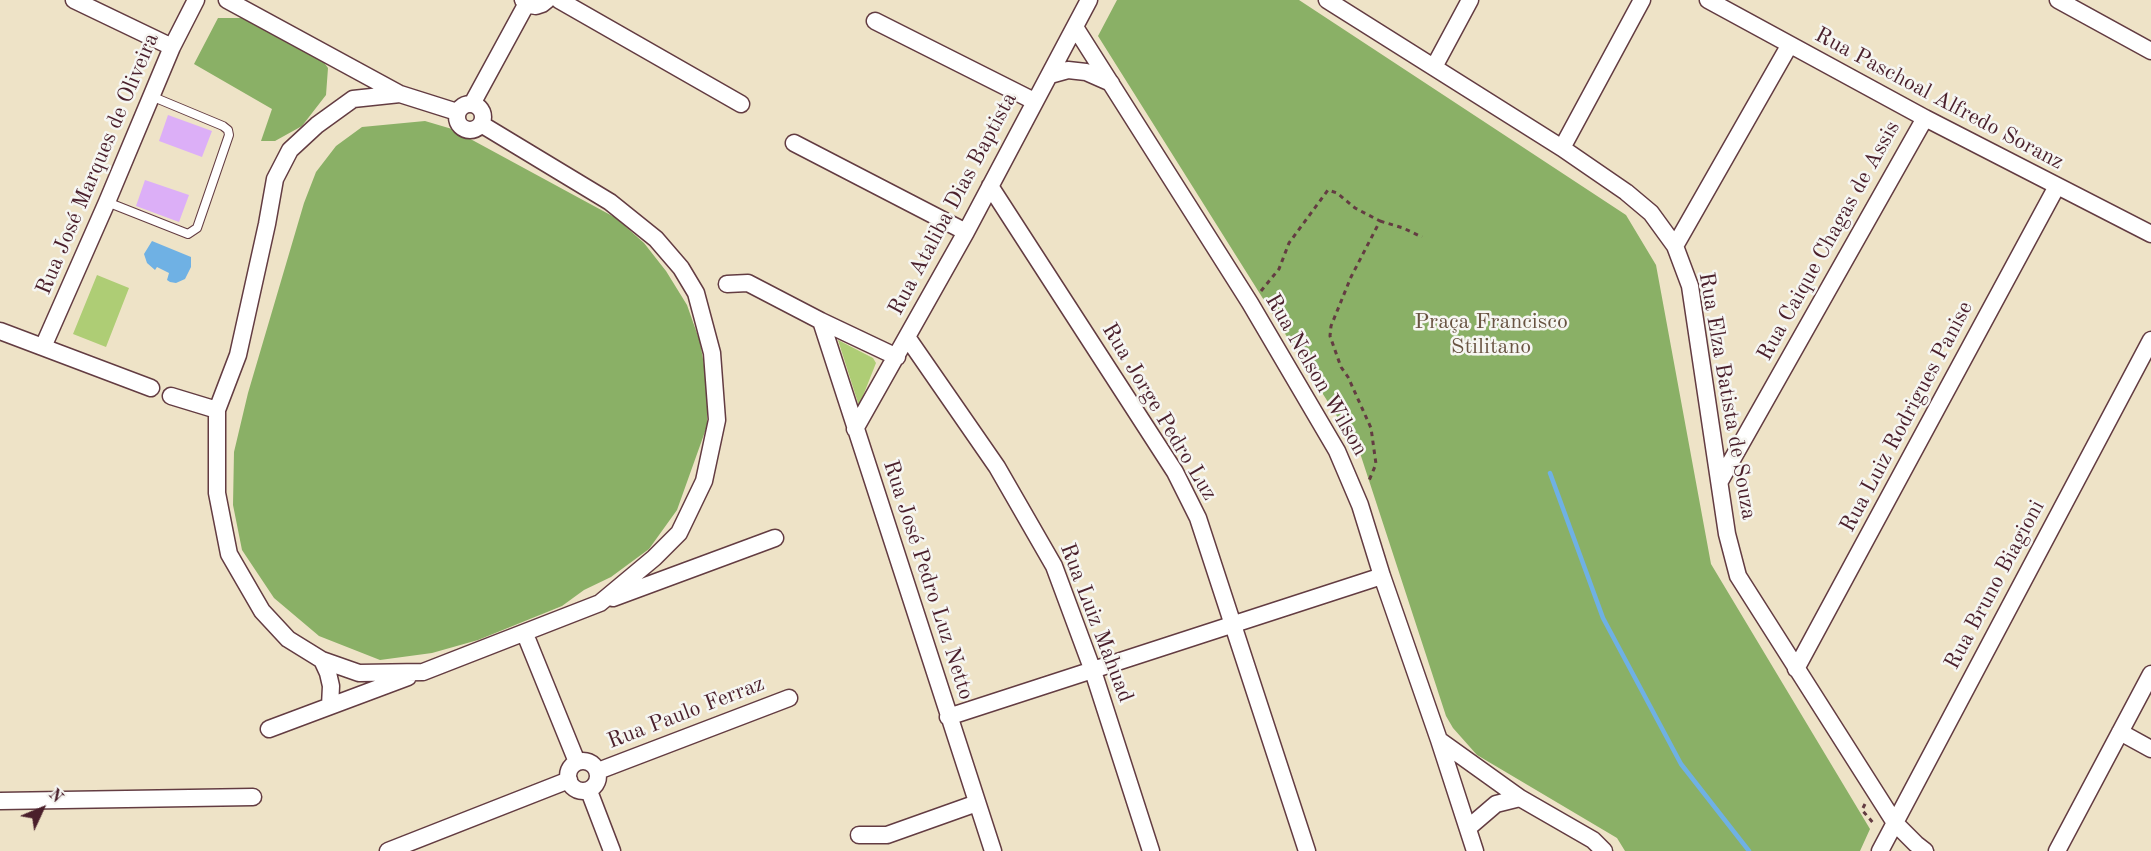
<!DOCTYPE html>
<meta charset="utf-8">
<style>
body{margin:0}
#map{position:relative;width:2151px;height:851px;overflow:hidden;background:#eee3c7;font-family:"Old Standard TT",serif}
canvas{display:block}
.north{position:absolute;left:12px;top:779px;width:60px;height:60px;-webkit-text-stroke:4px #f6f6f2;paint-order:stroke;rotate:46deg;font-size:16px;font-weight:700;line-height:24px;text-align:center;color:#4a1f2b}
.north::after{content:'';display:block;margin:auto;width:21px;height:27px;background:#4a1f2b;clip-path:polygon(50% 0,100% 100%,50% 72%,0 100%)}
</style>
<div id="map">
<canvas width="2151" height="851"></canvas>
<div class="north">N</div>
</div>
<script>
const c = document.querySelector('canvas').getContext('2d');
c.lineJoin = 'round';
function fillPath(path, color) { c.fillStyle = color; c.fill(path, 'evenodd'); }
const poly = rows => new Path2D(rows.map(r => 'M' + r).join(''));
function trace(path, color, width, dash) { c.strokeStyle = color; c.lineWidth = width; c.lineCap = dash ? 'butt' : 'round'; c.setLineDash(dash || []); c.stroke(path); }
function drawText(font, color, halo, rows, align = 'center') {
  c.font = font + ' "Old Standard TT",serif'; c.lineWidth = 5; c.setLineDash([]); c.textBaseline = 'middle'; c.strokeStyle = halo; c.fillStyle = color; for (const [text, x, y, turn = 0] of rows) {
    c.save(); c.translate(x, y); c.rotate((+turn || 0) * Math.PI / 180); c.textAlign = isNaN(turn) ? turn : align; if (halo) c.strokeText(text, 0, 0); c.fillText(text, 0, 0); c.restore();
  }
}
const green = poly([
 [97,275,129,288,106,347,73,334],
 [838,340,873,358,876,363,859,406]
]);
const forest = poly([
 [1117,0,1299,0,1626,215,1656,265,1711,564,1870,829,1860,851,1625,851,1617,838,1477,755,1453,728,1446,716,1360,453,1098,36],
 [218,18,245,18,313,47,328,68,326,95,302,126,275,141,261,141,272,109,194,64],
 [425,121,452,129,616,218,644,243,666,271,687,305,700,342,707,382,707,426,677,510,649,549,611,577,584,590,562,606,478,640,432,653,380,660,319,636,274,598,242,550,233,505,234,452,248,393,304,203,316,172,336,146,362,127]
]);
const water = poly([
 [152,241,191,257,191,267,185,279,176,283,170,282,167,280,169,273,157,267,155,270,147,263,144,254]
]);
const stream = poly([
 [1550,473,1603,618,1681,764,1749,851]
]);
const building = poly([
 [168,115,212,131,202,157,159,141],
 [145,180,189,195,179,222,136,206]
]);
const path = poly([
 [1380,221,1403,228,1422,237],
 [1261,291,1279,269,1289,243,1328,190,1337,193,1355,208,1380,221,1351,277,1331,326,1330,336,1341,367,1348,377,1371,428,1376,464,1368,483],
 [1865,804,1862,810,1875,825]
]);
const lane = poly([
 [107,202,188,234,197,228,229,135,228,130,223,126,151,96]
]);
const street = poly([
 [74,0,172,47],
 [227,0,400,94],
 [523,0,530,5,536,6,542,4,547,0],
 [559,0,741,104],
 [1327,0,1562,148,1626,192,1651,213,1675,246,1690,286,1727,534,1738,576,1895,823,1916,844,1925,851],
 [1708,0,1925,118,2151,234],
 [2058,0,2151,51],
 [875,21,1034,101],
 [1075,27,1250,303,1337,451,1360,505,1382,576,1439,740,1475,851],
 [1434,67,1470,0],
 [1050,75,1068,70,1086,72,1111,83],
 '457 117a13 13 0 1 1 26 0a13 13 0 1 1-26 0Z',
 [472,104,527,3],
 [457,112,400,94,353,99,317,125,290,150,275,179,267,224,238,355,217,410,217,493,229,554,262,611,288,639,322,660,359,673,423,672,600,603,654,558,679,533,704,481,717,420,712,353,696,293,681,268,656,239,610,202,481,124],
 [794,143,966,232],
 [1562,148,1642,0],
 [990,186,1175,472,1198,518,1307,851],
 [1675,246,1789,46],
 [727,284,748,283,821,321,897,357],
 [821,321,993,851],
 [0,331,151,388],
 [907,337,997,467,1054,566,1093,671,1151,851],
 [43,347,107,202,172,47,196,0],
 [171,396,217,410],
 [855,429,966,232,1089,0],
 [1720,481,1925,118],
 [613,598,775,538],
 [525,634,577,762],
 [322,660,328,673,331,686,330,706],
 [1796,669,2057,186],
 [948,717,1382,576],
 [269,729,408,677],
 [2120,732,2151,749],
 [1439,740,1520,798,1593,840,1604,851],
 '568 776a15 15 0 1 1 30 0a15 15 0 1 1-30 0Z',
 [598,771,789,698],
 [589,791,612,851],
 [0,801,253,797],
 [1468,828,1496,804,1520,798],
 [859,835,887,835,977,803],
 [388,851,569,780],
 [1880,851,2151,340],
 [2057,851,2151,674]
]);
const streetNames = [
 ["Rua Paschoal Alfredo Soranz",1939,99,28],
 ["Rua José Marques de Oliveira",98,164,-67],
 ["Rua Ataliba Dias Baptista",953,204,-62],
 ["Rua Caique Chagas de Assis",1829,241,-61],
 ["Rua Nelson Wilson",1316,375,60],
 ["Rua Elza Batista de Souza",1727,396,80],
 ["Rua Jorge Pedro Luz",1159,412,59],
 ["Rua Luiz Rodrigues Panise",1907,417,-62],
 ["Rua José Pedro Luz Netto",928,580,72],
 ["Rua Bruno Biagioni",1995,585,-62],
 ["Rua Luiz Mahuad",1096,623,69],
 ["Rua Paulo Ferraz",686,713,-21]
];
const parkNames = [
 ["Praça Francisco",1491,322],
 ["Stilitano",1491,347]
];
fillPath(green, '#aecd75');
fillPath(forest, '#8ab066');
fillPath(water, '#6fb1e4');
trace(stream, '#6fb1e4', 4.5);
fillPath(building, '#dcaff7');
trace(lane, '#633c42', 10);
trace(street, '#633c42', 19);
trace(path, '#633c42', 3, [4.5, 4.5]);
trace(lane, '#fff', 8);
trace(street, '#fff', 16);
drawText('22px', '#4a1f2b', '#f6f6f2', streetNames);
drawText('22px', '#685341', '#f6f6f2', parkNames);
</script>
